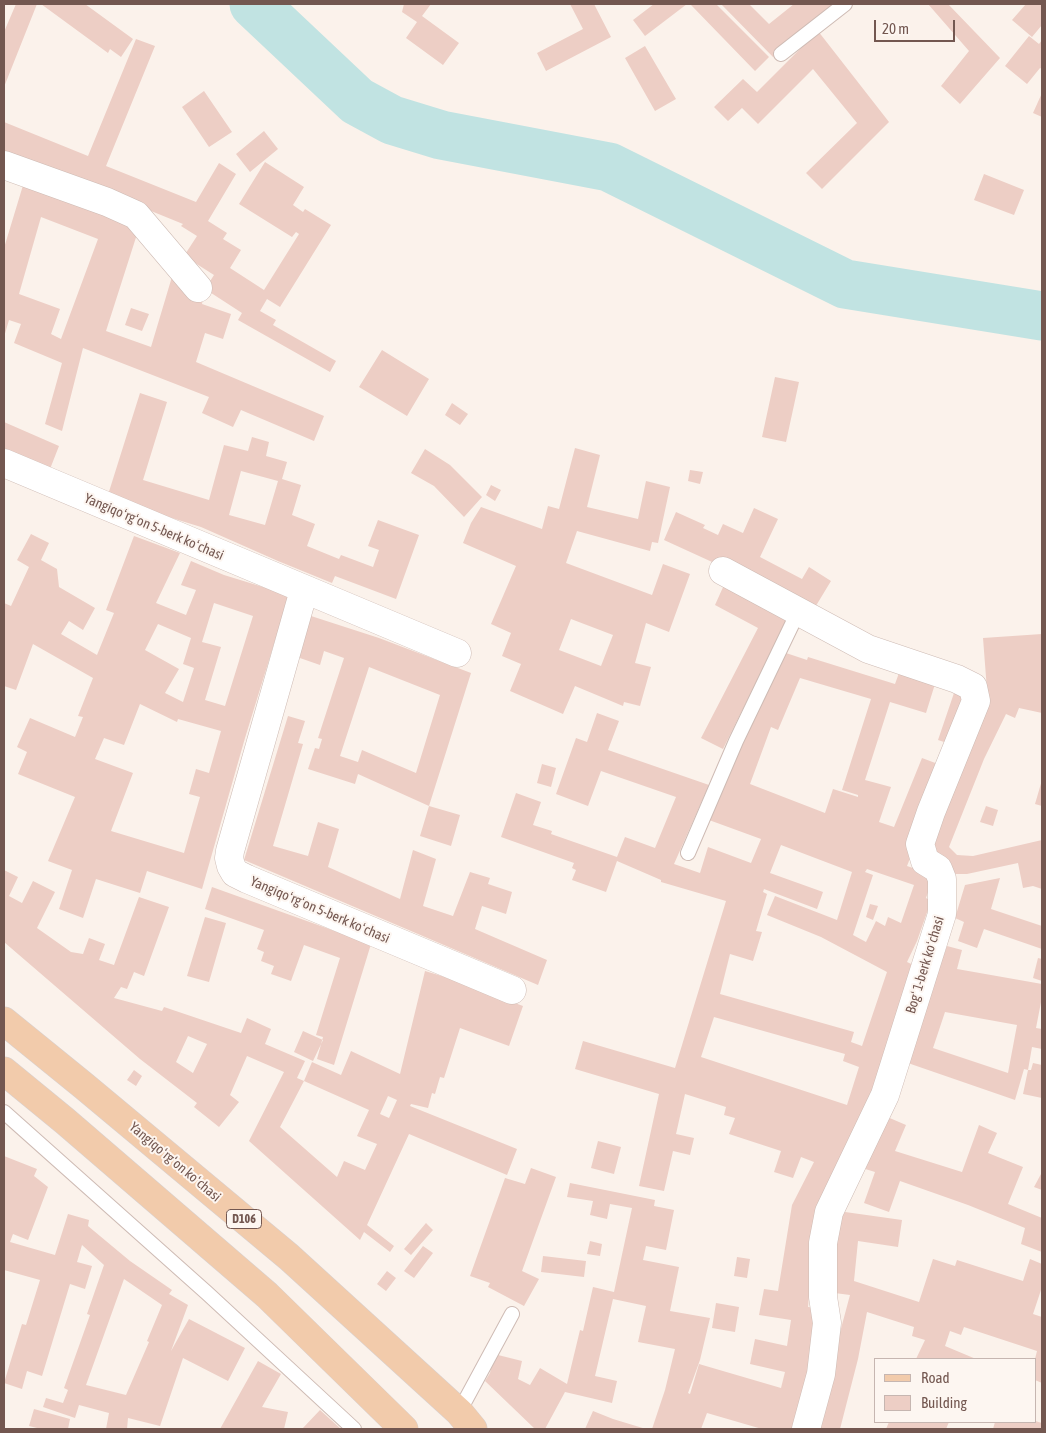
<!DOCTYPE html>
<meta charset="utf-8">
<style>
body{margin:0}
#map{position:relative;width:1046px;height:1433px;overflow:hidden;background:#fbf2eb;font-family:"Asap Condensed",sans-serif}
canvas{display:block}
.frame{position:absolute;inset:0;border:5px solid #735750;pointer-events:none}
.legend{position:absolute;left:874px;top:1358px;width:162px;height:65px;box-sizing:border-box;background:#fdf6f1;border:1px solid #c6b6b1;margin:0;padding:6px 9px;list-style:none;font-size:15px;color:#735750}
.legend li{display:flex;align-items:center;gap:10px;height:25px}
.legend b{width:25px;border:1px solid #c6b6b1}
.scale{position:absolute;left:874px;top:20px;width:81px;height:22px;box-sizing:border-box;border:2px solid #735750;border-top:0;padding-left:6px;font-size:15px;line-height:18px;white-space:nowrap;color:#735750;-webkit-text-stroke:4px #fdf6f1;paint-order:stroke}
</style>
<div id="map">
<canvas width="1046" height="1433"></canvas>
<div class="frame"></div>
<ul class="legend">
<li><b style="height:6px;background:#f2cbab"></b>Road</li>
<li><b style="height:14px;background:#edcec5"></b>Building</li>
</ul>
<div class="scale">20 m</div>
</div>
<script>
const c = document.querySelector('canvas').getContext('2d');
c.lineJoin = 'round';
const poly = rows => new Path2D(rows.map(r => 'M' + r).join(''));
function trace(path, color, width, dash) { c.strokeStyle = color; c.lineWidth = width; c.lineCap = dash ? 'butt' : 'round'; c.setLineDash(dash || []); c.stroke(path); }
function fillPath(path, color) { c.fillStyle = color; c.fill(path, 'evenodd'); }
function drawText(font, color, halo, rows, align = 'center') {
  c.font = font + ' "Asap Condensed",sans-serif'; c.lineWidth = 4; c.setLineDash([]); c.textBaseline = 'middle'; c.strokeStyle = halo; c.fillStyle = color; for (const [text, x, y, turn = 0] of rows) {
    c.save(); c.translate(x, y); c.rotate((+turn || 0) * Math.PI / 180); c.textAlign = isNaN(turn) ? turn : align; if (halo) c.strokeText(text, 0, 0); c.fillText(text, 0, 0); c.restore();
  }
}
const river = poly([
 [254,4,357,101,392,120,441,135,609,167,845,284,1042,316]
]);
const building = poly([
 [16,4,37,4,4,87,4,32],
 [41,4,85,4,133,39,121,57,110,49,108,53],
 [404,4,431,4,422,16,459,43,443,65,406,38,417,22,402,12],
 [570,4,594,4,611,37,546,71,537,53,583,29],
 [654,4,687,4,645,36,633,20],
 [692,4,716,4,769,57,755,71,691,5],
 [721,4,749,4,769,24,794,4,840,4,773,57],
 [928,4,948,4,1000,58,960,104,941,86,969,51],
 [1026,4,1042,4,1042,25,1032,37,1012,20],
 [818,31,889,122,822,189,806,173,857,123,813,69,758,124,742,108,728,121,714,107,743,79,757,92],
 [1029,36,1039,44,1042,40,1042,69,1040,68,1027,84,1005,66],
 [136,39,155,46,106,166,196,202,219,163,236,174,208,221,227,233,223,239,241,250,230,268,264,290,299,234,296,232,292,237,239,204,265,162,304,187,293,205,303,212,305,209,331,225,280,307,267,299,260,311,276,320,273,325,336,361,330,372,238,320,242,313,205,289,214,275,184,256,197,236,181,226,183,224,4,151,4,122,88,156],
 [645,46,676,99,655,111,625,58],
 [204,91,232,132,209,147,182,107],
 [1042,93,1042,117,1033,113],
 [264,131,278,149,250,172,236,154],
 [984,174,1024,190,1014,215,974,200],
 [24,182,139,228,106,331,151,347,174,270,203,299,202,304,231,314,223,339,205,333,196,362,324,416,314,441,241,410,233,427,202,413,209,397,83,348,62,431,45,424,62,363,14,343,21,324,9,320,4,337,4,248],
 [41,217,98,239,61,339,51,334,60,309,19,294],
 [131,308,149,314,142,331,125,325],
 [382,350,429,379,407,416,359,387],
 [775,377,799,382,786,442,762,437],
 [140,393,167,402,143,480,209,500,224,445,248,451,252,437,269,442,266,456,287,462,282,479,301,485,292,515,315,524,307,546,339,559,341,555,373,567,379,550,368,546,378,520,419,535,396,599,335,576,332,583,278,561,201,527,107,498],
 [241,471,278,481,265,525,229,515],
 [452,403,468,414,460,425,445,415],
 [4,422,59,446,50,469,4,448],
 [575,448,600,455,587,507,638,519,646,481,670,487,658,543,652,542,650,551,577,531,566,563,652,595,663,564,690,574,669,632,646,623,635,663,651,667,640,706,624,702,623,706,575,686,563,714,510,691,521,664,502,656,511,633,491,624,516,566,463,543,471,523,481,507,542,529,548,506,559,509],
 [571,619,613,635,601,666,559,650],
 [425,449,450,465,482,497,464,517,434,486,411,473],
 [690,470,703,472,700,484,688,481],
 [491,485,501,490,495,501,486,495],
 [754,508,778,519,760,557,802,579,809,567,831,581,811,614,769,588,664,540,676,512,705,525,703,528,718,535,723,524,743,533],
 [31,534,49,543,41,560,57,569,59,587,95,608,83,630,69,621,61,634,97,655,114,613,106,610,134,536,180,553,156,603,186,615,196,590,181,585,191,561,224,575,289,595,245,738,202,889,147,871,140,893,96,879,83,918,59,909,72,870,48,861,75,797,18,774,27,752,17,747,30,718,75,737,83,717,78,716,93,678,33,644,16,690,4,686,4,603,11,606,29,567,17,560],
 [214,603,253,616,225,706,205,700,221,647,202,642],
 [158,624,191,638,183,664,194,668,183,702,165,693,179,669,145,650],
 [140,704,177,722,178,719,221,731,209,773,196,769,189,794,200,797,184,853,111,831,133,773,95,759,104,738,124,745],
 [724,585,787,620,723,749,701,738,758,628,715,605],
 [311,616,379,638,471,673,429,806,358,774,355,784,308,769,315,748,319,749,322,739,318,738,344,658,324,651,320,665,297,657],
 [369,667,440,695,416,773,362,750,358,762,340,756],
 [1042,634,1042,713,1019,708,1015,718,1006,714,984,759,949,847,957,855,973,856,1042,840,1042,889,1033,886,1023,888,1018,863,967,874,956,874,944,869,927,843,942,801,988,691,987,690,983,638],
 [783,652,807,660,808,657,895,684,899,673,935,684,926,713,890,702,865,780,891,787,879,822,894,827,922,758,946,767,907,866,934,875,926,898,931,901,917,941,907,962,920,968,809,1296,808,1307,820,1308,798,1429,762,1429,707,1413,701,1429,652,1429,665,1390,675,1349,638,1342,646,1306,613,1299,595,1376,617,1381,612,1403,565,1392,545,1429,535,1429,485,1381,490,1373,494,1354,522,1361,518,1379,530,1385,540,1368,567,1384,580,1330,583,1331,593,1287,614,1292,632,1208,610,1204,607,1219,590,1215,593,1201,567,1197,570,1183,655,1200,654,1206,674,1210,666,1250,646,1246,643,1260,679,1267,670,1311,710,1318,700,1360,688,1393,690,1394,699,1364,781,1388,785,1372,750,1364,755,1339,787,1346,791,1320,759,1315,764,1289,778,1291,792,1205,814,1162,801,1157,793,1178,774,1172,781,1151,729,1134,735,1118,724,1115,726,1107,685,1094,676,1134,694,1138,690,1155,673,1151,664,1191,639,1186,659,1094,575,1069,583,1041,675,1068,726,901,661,882,661,880,617,861,606,892,572,880,576,870,572,868,574,863,501,837,516,793,541,802,533,825,552,831,551,834,617,857,625,837,655,848,676,797,601,771,588,806,556,794,576,738,587,742,597,713,619,721,608,750,709,785,674,864,700,873,708,847,751,863,761,839,709,820],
 [800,678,871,699,842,790,858,795,858,797,833,789,825,813,750,784,771,727,778,730],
 [781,845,852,872,837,920,775,896,767,915,821,937,887,972,862,1046,851,1042,854,1032,720,994,730,954,753,961,762,932,756,931,767,894,763,892,764,889,817,909,823,892,770,873],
 [867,869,914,885,901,923,888,917,885,926,876,921,866,942,853,935,873,875,865,872],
 [714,1017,845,1054,843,1061,859,1067,847,1105,701,1057],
 [954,693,970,699,953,745,938,740],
 [288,716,305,721,298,743,303,744,273,846,308,856,318,822,339,829,328,867,400,899,413,850,436,859,423,906,453,916,470,872,490,878,488,884,512,892,506,914,482,906,475,929,547,960,538,985,244,860],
 [542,764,556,768,551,787,537,783],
 [1042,780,1042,806,1035,804],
 [429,806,460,815,451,846,420,836],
 [986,806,998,810,993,826,980,822],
 [4,870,18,877,9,896,22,903,33,881,55,892,37,928,71,952,83,954,89,938,105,944,99,960,114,965,139,897,169,907,144,976,134,972,127,989,121,987,114,998,162,1011,164,1007,241,1033,247,1018,271,1029,265,1044,305,1061,297,1078,304,1081,280,1127,337,1177,344,1161,365,1170,377,1144,357,1136,369,1110,304,1081,312,1062,341,1075,351,1051,400,1074,425,971,445,977,523,1006,509,1046,460,1028,444,1078,440,1077,435,1094,432,1093,428,1108,411,1104,410,1106,517,1149,507,1175,409,1134,367,1225,394,1246,390,1252,364,1232,360,1240,249,1141,284,1072,247,1056,230,1095,239,1102,219,1127,194,1107,197,1103,140,1059,4,942],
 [188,1036,207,1044,193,1073,176,1062],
 [388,1096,397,1100,389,1118,380,1114],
 [1000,878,991,909,1042,926,1042,949,984,929,977,948,958,941,964,922,955,918,965,885],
 [212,887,371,944,334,1065,317,1059,323,1037,316,1035,340,958,304,945,291,981,271,974,274,966,261,961,264,952,257,949,264,930,205,909],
 [870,904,878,906,873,920,866,917],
 [205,917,226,923,209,982,187,976],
 [947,946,962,950,957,969,1042,984,1042,997,1036,1028,1042,1029,1042,1049,1032,1047,1028,1070,1031,1070,1033,1063,1042,1065,1042,1098,1023,1094,1028,1070,1024,1069,1015,1100,905,1062],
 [945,1012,1017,1025,1008,1073,933,1048],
 [1038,958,1042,959,1042,981,1033,978],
 [303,1031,323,1040,313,1061,294,1052],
 [134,1070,142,1076,136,1086,127,1080],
 [885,1116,906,1125,895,1151,962,1172,979,1125,997,1133,988,1153,1023,1167,1008,1204,1042,1218,1042,1252,1021,1244,1025,1228,968,1205,900,1181,889,1212,864,1203,875,1172,862,1168],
 [598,1141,621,1147,614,1174,591,1168],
 [4,1156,37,1169,34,1176,48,1187,28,1240,13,1234,10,1242,55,1255,68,1214,89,1220,88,1226,130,1261,172,1290,169,1294,188,1305,171,1351,189,1319,245,1348,228,1381,183,1358,160,1426,128,1418,127,1429,106,1429,109,1413,79,1405,75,1418,43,1407,46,1398,63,1403,68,1390,64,1388,90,1315,87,1314,104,1265,82,1245,77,1262,92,1266,85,1289,70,1284,42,1376,27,1371,22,1389,4,1383,22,1324,26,1325,40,1280,4,1270],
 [124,1279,162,1305,147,1341,149,1342,126,1395,86,1385],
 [531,1168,556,1177,522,1271,539,1279,524,1306,488,1287,490,1283,470,1276,505,1178,525,1184],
 [1041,1174,1042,1174,1042,1190,1034,1187],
 [838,1211,902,1220,898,1247,858,1241,854,1281,919,1302,933,1259,955,1266,957,1260,1023,1281,1030,1259,1042,1264,1042,1287,1033,1314,1042,1317,1042,1383,1035,1380,1035,1359,1037,1351,964,1327,961,1335,950,1331,945,1346,976,1359,916,1359,925,1340,912,1336,914,1327,867,1312,858,1359,840,1429,814,1429,850,1295,827,1292],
 [426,1223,433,1230,411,1255,404,1249],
 [590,1241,602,1244,600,1256,587,1254],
 [423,1246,433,1253,414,1278,404,1271],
 [543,1256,586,1261,584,1277,541,1272],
 [737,1257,750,1259,747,1278,734,1276],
 [387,1271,396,1278,386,1291,377,1284],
 [716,1303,739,1307,735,1332,712,1328],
 [258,1361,281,1374,262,1407,288,1412,284,1429,220,1429],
 [34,1409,70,1419,68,1429,41,1429,29,1426],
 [320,1410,341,1429,302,1429],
 [593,1411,613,1419,646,1429,585,1429],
 [1035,1421,1042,1423,1042,1429,993,1429,995,1422],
 [889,1422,949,1422,946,1429,886,1429]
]);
const service = poly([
 [781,54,845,4],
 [688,853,736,741,798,612],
 [4,1112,207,1293,354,1429],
 [459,1412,512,1314]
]);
const minor = poly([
 [4,165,107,202,136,215,198,288],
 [4,463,457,653],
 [723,571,868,649,957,679,973,687,976,701,931,812,920,844,925,861,938,869,942,879,942,914,885,1095,829,1212,823,1243,823,1297,827,1323,821,1374,806,1429],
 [304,590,230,851,229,858,231,866,235,873,247,879,512,990]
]);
const primary = poly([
 [4,1021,84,1086,289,1257,459,1412,473,1429],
 [4,1071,65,1121,267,1295,404,1429]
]);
const shields = [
 [244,1219,35]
];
const shieldNames = [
 ["D106",244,1219]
];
const streetNames = [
 ["Yangiqoʻrgʻon 5-berk koʻchasi",154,527,23],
 ["Yangiqoʻrgʻon 5-berk koʻchasi",320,910,23],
 ["Bogʻ 1-berk koʻchasi",925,965,-73],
 ["Yangiqoʻrgʻon koʻchasi",175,1162,40]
];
trace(river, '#c1e3e2', 49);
fillPath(building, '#edcec5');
trace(service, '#cebbb4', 16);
trace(minor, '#cebbb4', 29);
trace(primary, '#d8d0ce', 29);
trace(service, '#fff', 14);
trace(minor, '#fff', 28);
trace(primary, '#f2cbab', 28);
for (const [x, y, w] of shields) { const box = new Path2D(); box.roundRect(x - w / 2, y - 9.5, w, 19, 4); c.fillStyle = '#fdf6f1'; c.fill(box); trace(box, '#735750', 1); }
drawText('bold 12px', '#735750', null, shieldNames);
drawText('14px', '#735750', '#fdf6f1', streetNames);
</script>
